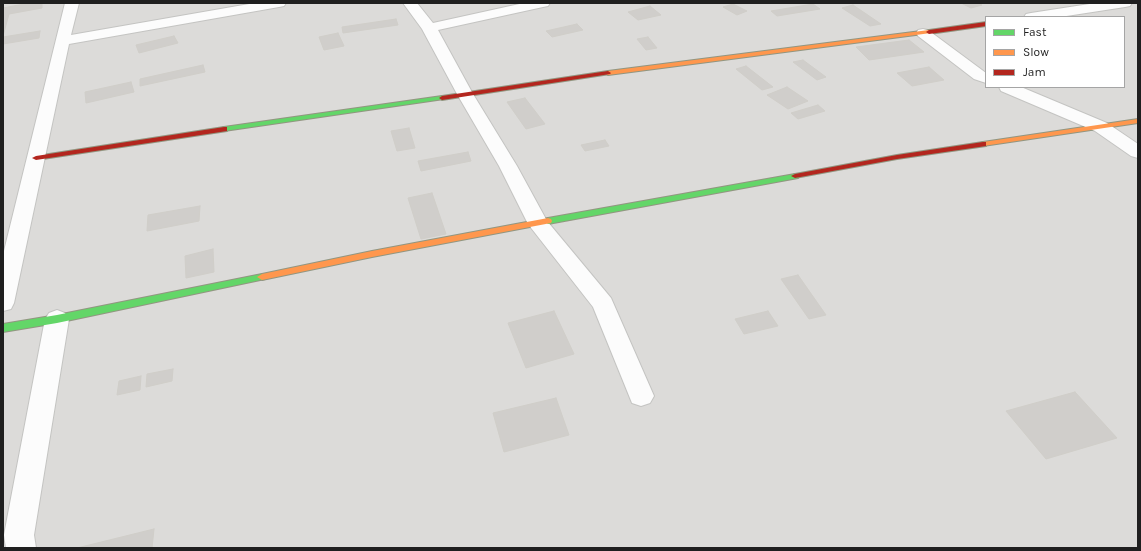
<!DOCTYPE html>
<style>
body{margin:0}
#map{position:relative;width:1141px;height:551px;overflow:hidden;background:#edece8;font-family:Karla,sans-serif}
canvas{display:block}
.frame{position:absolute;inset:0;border:4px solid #1f1f1f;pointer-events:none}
.legend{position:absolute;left:985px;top:16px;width:140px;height:72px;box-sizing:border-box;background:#fff;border:1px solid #a5a5a5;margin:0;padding:5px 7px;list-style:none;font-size:12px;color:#1f1f1f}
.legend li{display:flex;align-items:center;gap:8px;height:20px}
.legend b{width:20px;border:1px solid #a5a5a5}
</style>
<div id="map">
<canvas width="1141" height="551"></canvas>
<div class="frame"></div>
<ul class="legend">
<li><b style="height:5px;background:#63d668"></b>Fast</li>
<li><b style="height:5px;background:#ff974d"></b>Slow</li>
<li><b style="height:5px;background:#b3261e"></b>Jam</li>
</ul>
</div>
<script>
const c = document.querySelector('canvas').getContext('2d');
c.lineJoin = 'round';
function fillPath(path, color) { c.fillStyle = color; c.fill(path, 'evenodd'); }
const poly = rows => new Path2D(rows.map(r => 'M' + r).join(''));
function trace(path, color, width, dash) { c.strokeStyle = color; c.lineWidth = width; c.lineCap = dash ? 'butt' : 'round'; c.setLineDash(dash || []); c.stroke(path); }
const residential = poly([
 [3,3,1138,3,1138,548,3,548],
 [986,17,1124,17,1124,87,986,87]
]);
const building = poly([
 [29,3,42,3,42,8,9,14,3,36,3,8,29,3],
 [961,3,978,3,982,5,971,8,961,3],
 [733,4,747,11,737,15,723,7,733,4],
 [813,4,820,9,777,16,771,11,813,4],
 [853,5,881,24,870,26,842,8,853,5],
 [650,6,661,15,638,20,628,12,650,6],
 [396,19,398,25,343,33,342,27,396,19],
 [577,24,583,30,552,37,546,31,577,24],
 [40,31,39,38,3,44,3,37,40,31],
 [338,33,344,46,324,50,319,37,338,33],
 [174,36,178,43,139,53,136,45,174,36],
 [648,37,657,48,646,50,637,39,648,37],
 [909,40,924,52,869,60,856,47,909,40],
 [803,60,826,77,817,80,793,62,803,60],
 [203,65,205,72,140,86,140,79,203,65],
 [746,66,773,87,762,90,736,69,746,66],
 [929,67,944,80,912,86,897,73,929,67],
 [131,82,134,92,86,103,85,92,131,82],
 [787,87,808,101,788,109,767,95,787,87],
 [525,98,545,124,526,129,507,102,525,98],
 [818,105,825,111,798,119,791,113,818,105],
 [409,128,415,148,397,151,391,131,409,128],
 [605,140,609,146,585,151,581,145,605,140],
 [468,152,471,161,421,171,418,161,468,152],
 [432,193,446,234,421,239,408,198,432,193],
 [200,206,199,221,147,231,148,215,200,206],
 [213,249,214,272,186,278,185,256,213,249],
 [798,275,826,315,809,319,781,279,798,275],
 [554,311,574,354,526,368,508,323,554,311],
 [768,311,778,326,744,334,735,319,768,311],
 [173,369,172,381,146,387,147,374,173,369],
 [141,376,140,390,117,395,119,381,141,376],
 [1075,392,1117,438,1046,459,1006,411,1075,392],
 [556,398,569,435,504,452,493,413,556,398],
 [154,529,152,548,77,548,154,529]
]);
const street = poly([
 [65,3,79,3,71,35,255,3,286,3,284,6,279,7,69,44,14,303,11,309,3,311,3,255,65,3],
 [403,3,417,3,433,23,524,3,550,3,548,6,543,7,438,30,473,94,517,166,547,221,611,298,654,396,650,403,641,406,632,403,593,307,528,224,499,166,457,94,422,29,403,3],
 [1096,3,1132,3,1130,6,1125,7,1060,17,1024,17,1026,14,1031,13,1096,3],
 [923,29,928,30,986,73,986,83,974,79,918,36,916,33,918,30,923,29],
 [999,87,1021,87,1107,123,1138,144,1138,158,1131,156,1095,131,1001,91,999,87],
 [57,310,65,313,69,319,34,535,36,548,6,548,4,535,45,319,49,313,57,310]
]);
const fast = poly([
 [442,96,444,97,444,99,224,131,220,129,224,127,442,96],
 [795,174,798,174,799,176,798,178,548,224,544,221,548,218,795,174],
 [262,274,267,277,265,279,57,323,3,332,3,324,57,315,262,274]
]);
const slow = poly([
 [929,30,931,31,931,33,608,75,605,73,608,71,929,30],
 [1138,119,1138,123,983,146,979,144,983,142,1138,119],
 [548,218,551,219,552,221,551,223,372,257,262,280,257,277,262,274,372,251,548,218]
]);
const jam = poly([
 [986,22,986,26,929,34,926,32,929,30,986,22],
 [608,71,611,73,610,74,442,100,439,98,442,96,608,71],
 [224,127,227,127,227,131,36,160,32,158,36,156,224,127],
 [983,142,986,142,986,146,897,159,795,178,791,176,795,174,897,155,983,142]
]);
fillPath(residential, '#dcdbd9');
fillPath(building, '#d0cecb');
trace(building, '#d0cec9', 1);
trace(street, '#c4c4c2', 2);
trace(fast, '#929681', 2);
trace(slow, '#929681', 2);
trace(jam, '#929681', 2);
fillPath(street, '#fcfcfc');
fillPath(fast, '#63d668');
fillPath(slow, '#ff974d');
fillPath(jam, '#b3261e');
</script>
